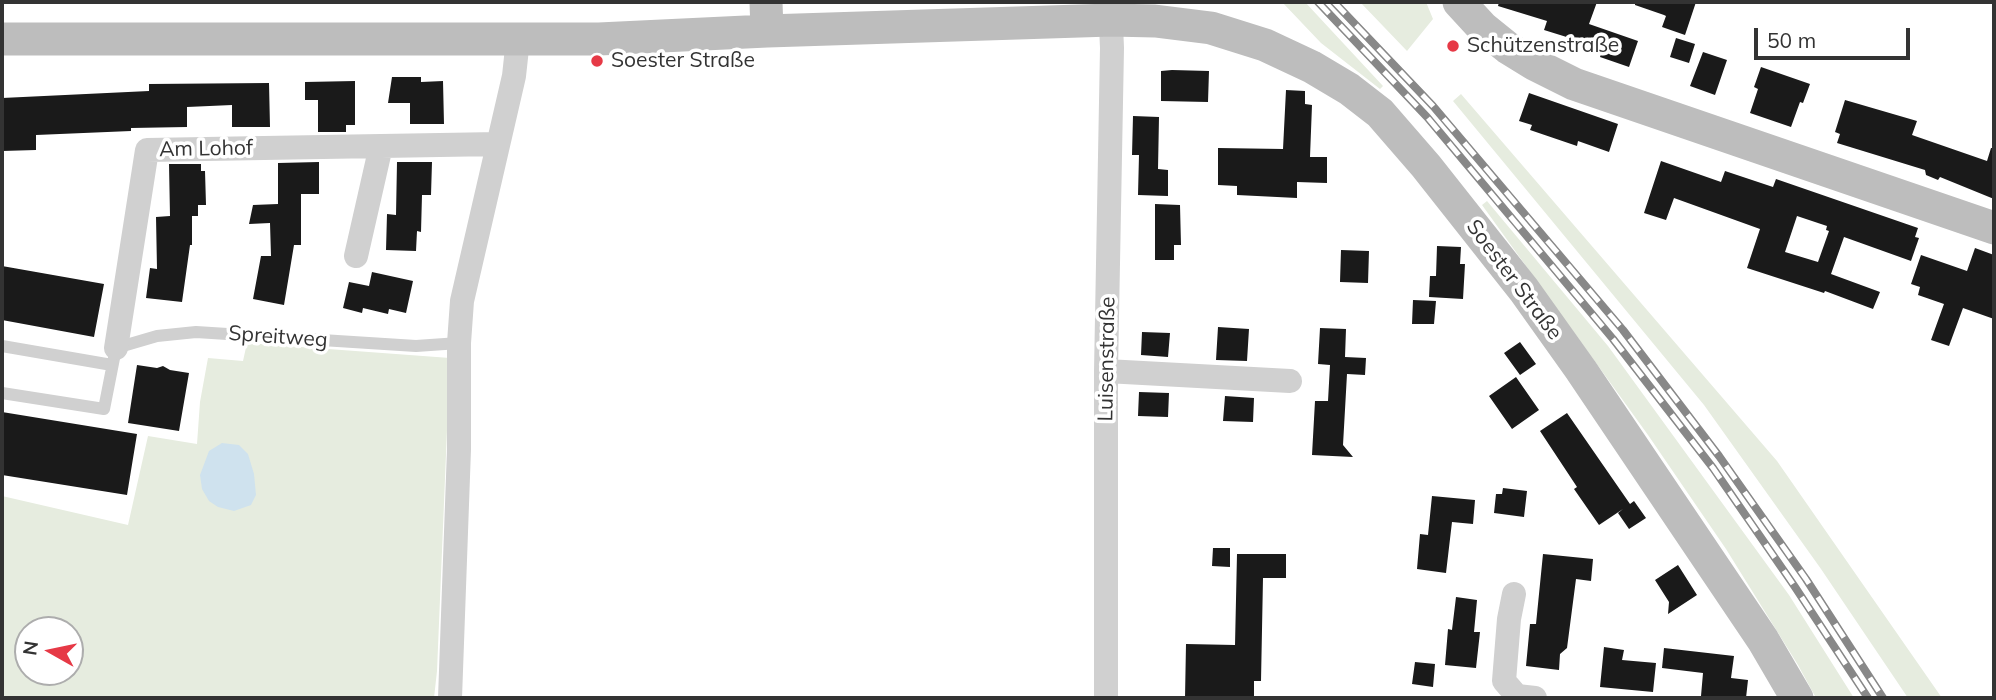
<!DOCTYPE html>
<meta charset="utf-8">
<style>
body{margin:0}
#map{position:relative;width:1996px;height:700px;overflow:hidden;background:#fff;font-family:Mulish,sans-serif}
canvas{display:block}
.frame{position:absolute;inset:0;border:4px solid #333;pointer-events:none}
.north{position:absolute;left:14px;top:616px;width:70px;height:70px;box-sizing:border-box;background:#fff;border:2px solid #adadad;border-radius:50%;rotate:279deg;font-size:19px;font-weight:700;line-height:28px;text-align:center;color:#333}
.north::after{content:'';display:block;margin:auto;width:24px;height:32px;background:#e63946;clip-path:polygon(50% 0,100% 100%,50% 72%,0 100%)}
.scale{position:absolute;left:1754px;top:28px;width:156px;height:32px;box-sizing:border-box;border:4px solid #333;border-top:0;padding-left:9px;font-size:21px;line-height:24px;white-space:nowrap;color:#333;-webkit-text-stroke:5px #fff;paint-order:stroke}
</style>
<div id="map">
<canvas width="1996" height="700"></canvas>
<div class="frame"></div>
<div class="north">N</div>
<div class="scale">50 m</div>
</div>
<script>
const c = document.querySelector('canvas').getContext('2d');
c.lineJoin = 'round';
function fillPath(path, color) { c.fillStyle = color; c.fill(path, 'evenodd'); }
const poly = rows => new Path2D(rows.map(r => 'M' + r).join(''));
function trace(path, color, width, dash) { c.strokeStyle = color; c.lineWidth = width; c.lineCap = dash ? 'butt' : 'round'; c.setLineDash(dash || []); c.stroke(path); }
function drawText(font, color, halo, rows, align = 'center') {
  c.font = font + ' Mulish,sans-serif'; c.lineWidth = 7; c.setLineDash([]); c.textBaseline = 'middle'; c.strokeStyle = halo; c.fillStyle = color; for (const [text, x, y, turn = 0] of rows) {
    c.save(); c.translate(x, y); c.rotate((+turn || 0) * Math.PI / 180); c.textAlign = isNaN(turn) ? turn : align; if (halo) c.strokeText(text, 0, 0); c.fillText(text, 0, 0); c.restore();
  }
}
const green = poly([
 [1282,2,1305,2,1383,86,1380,89,1321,43],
 [1360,2,1426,2,1433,19,1407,51],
 [1461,94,1777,461,1942,698,1908,698,1821,569,1704,405,1453,101],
 [1487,201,1608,346,1789,595,1854,698,1816,698,1798,665,1726,549,1648,435,1482,205],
 [247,343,450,358,437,671,434,698,2,698,2,496,128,525,148,436,197,444,200,402,208,358,243,361],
 [28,630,70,630,70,672,28,672]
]);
const water = poly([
 [222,443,239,445,248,454,254,474,256,495,251,505,234,511,218,507,209,501,202,489,200,475,209,451]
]);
const building = poly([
 [1499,2,1597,2,1589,24,1638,41,1629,67,1600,57,1602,51,1572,42,1573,39,1544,30,1547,21,1498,6],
 [1635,2,1696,2,1685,35,1662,27,1666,16,1664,15,1635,5],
 [1676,38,1695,44,1689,63,1670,57],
 [1703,52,1727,60,1715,95,1690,86],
 [1761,67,1810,84,1803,103,1800,102,1791,127,1750,113,1758,89,1754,87],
 [1172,70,1209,71,1208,102,1161,101,1161,71],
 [392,77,421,77,421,82,443,81,444,124,410,124,410,103,388,103],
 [355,81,355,125,346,125,346,132,318,132,318,100,305,100,305,82],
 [269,83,270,127,232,127,232,105,187,107,187,127,131,128,131,131,36,135,36,150,2,151,2,98,149,91,149,84],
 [1286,90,1305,91,1305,104,1312,105,1310,157,1327,157,1327,183,1297,182,1297,198,1237,195,1237,186,1218,185,1218,148,1283,149],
 [1529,93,1618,124,1609,152,1578,141,1577,146,1530,130,1532,125,1519,121],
 [1845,100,1917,121,1912,135,1987,161,1991,148,1994,148,1994,199,1940,177,1938,180,1926,175,1925,170,1837,143,1840,134,1835,132],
 [1133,116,1159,117,1158,169,1168,170,1168,196,1138,195,1139,155,1132,155],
 [1661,161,1721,182,1725,171,1773,187,1776,179,1918,228,1915,237,1919,238,1911,261,1844,237,1831,274,1880,292,1873,309,1825,291,1824,293,1747,268,1760,229,1674,198,1666,220,1644,213],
 [1797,216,1827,226,1826,230,1829,231,1818,262,1785,252],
 [319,162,319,194,301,194,301,245,294,245,284,305,253,299,261,256,271,256,270,223,249,224,253,205,278,204,278,163],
 [397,162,432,162,431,195,422,195,421,232,417,231,416,251,386,250,387,214,396,215],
 [169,164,201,164,201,171,205,171,206,205,198,205,198,216,192,216,192,245,190,245,182,302,146,298,150,268,157,269,156,217,170,216],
 [1155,204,1180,205,1181,245,1174,245,1174,260,1155,260],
 [1437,246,1461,247,1460,264,1465,264,1463,299,1429,297,1430,276,1436,276],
 [1975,248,1994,255,1994,319,1963,308,1949,346,1931,340,1944,304,1918,295,1920,287,1911,284,1921,255,1967,271],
 [1341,250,1369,251,1368,283,1340,282],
 [2,266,104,284,94,337,2,320],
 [372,272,413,281,406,313,389,309,388,314,363,308,362,313,343,308,349,282,369,286],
 [1413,300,1436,301,1434,324,1412,324],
 [1218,327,1249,329,1247,361,1216,360],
 [1320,328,1346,329,1345,357,1366,358,1365,375,1347,374,1343,445,1353,457,1312,455,1315,401,1328,401,1330,365,1318,364],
 [1142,332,1170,333,1168,357,1141,355],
 [1520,342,1536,364,1520,375,1504,353],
 [137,365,157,368,163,366,170,370,189,373,179,431,128,423],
 [1516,377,1539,410,1512,429,1489,396],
 [1139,392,1169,393,1168,417,1138,416],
 [1225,396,1254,398,1253,422,1223,421],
 [2,412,137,434,127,495,2,475],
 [1567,413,1630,504,1634,501,1646,518,1629,529,1618,513,1623,509,1599,525,1574,489,1577,487,1540,431],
 [1503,488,1527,491,1524,517,1494,513,1496,494,1502,494],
 [1432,496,1475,500,1473,524,1452,522,1446,573,1417,569,1420,534,1428,535],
 [1213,548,1230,548,1230,567,1212,566],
 [1237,554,1286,554,1286,578,1263,578,1261,681,1254,681,1254,698,1185,698,1186,644,1235,645],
 [1543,554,1593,559,1591,581,1576,579,1567,648,1560,654,1559,670,1526,666,1530,624,1536,624],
 [1678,565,1697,595,1668,614,1669,602,1655,580],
 [1456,597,1477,600,1474,632,1480,632,1476,668,1445,665,1448,629,1452,630],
 [1604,647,1624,650,1622,660,1656,663,1653,692,1600,687],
 [1664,648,1734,656,1731,678,1748,680,1746,698,1701,696,1703,673,1662,668],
 [1415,662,1435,664,1433,687,1412,684]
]);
const lane = poly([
 [2,346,112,365],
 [2,393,104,409,116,348,157,336,196,332,416,346,459,343]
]);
const street = poly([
 [356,256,381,146],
 [116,348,147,150,498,144],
 [1106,371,1290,381],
 [1514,594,1509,619,1504,681,1517,696,1535,698],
 [450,698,459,449,459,343,462,301,514,76,518,39],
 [1106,698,1106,371,1112,48,1110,2]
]);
const secondary = poly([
 [766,2,767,31],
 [1459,2,1482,27,1508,48,1534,64,1574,84,1994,228],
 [2,39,599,39,767,31,1111,20,1155,21,1211,28,1265,45,1312,67,1349,89,1380,113,1426,166,1524,290,1581,370,1763,640,1797,698]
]);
const rail = poly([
 [1318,2,1427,117,1613,339,1713,468,1795,587,1868,698],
 [1334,2,1433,106,1623,330,1719,456,1806,579,1883,698]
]);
const markers = [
 [1453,46,7,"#e63946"],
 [597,61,7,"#e63946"]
];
const poiNames = [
 ["Schützenstraße",1467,46],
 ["Soester Straße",611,61]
];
const streetNames = [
 ["Am Lohof",206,149,-1],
 ["Soester Straße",1514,280,53],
 ["Spreitweg",278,337,4],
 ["Luisenstraße",1107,359,-89]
];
fillPath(green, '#e6ecdf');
fillPath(water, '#cfe2ee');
fillPath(building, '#1a1a1a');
trace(lane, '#d0d0d0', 12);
trace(street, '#d0d0d0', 24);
trace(secondary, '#bdbdbd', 33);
trace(rail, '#888', 8);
trace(rail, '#fff', 5, [16]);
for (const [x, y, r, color] of markers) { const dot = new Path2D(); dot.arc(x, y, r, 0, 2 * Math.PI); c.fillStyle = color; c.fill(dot); trace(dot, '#fff', 2.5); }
drawText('21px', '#333', '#fff', poiNames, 'left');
drawText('21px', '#333', '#fff', streetNames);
</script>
